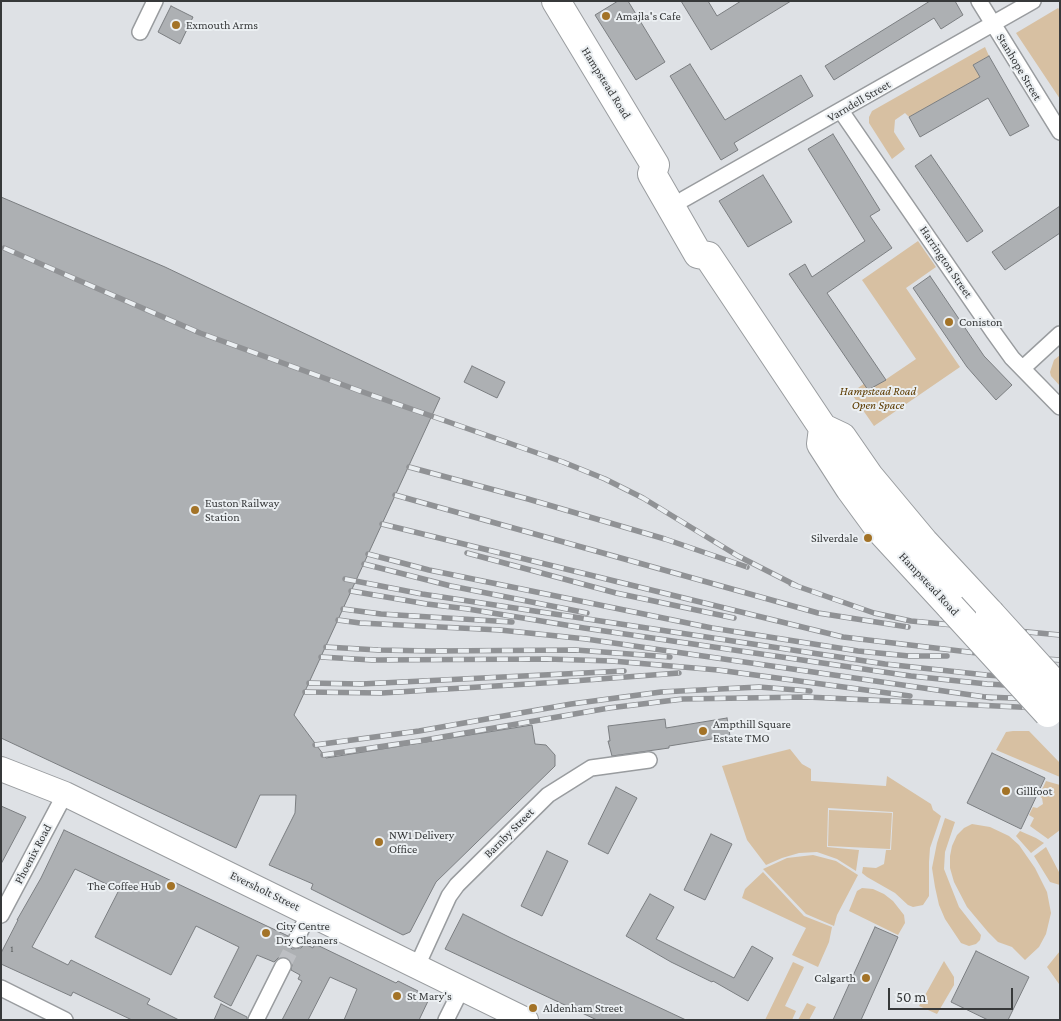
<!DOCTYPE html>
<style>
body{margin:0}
#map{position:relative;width:1061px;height:1021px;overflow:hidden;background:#dee1e5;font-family:"Crimson Pro",serif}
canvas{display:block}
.frame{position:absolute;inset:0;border:2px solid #37393a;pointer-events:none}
.scale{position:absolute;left:888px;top:988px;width:125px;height:22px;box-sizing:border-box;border:2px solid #37393a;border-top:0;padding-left:6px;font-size:15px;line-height:18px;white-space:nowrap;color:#37393a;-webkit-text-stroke:4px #ebeff2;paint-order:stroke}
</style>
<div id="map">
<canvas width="1061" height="1021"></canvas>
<div class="frame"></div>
<div class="scale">50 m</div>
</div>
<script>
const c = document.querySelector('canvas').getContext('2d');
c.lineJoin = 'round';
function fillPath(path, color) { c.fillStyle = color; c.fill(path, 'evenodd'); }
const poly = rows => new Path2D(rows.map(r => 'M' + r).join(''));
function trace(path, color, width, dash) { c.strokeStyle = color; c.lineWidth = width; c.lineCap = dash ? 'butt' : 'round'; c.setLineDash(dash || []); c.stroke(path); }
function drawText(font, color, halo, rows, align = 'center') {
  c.font = font + ' "Crimson Pro",serif'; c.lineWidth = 4; c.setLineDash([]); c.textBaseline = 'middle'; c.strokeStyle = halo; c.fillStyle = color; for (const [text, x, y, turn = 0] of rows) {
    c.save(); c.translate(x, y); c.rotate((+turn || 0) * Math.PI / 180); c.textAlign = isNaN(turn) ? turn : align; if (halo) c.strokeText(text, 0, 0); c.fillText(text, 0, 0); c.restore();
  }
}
const green = poly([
 [1058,8,1060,10,1060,99,1016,33],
 [985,47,989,56,973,65,982,80,972,82,909,117,905,113,895,120,894,132,905,149,892,159,869,123,869,117,872,111],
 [918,241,936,267,906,288,960,367,874,426,851,393,879,373,885,380,916,359,862,280],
 [1060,355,1060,386,1051,376,1050,372,1054,360],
 [1013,731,1029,731,1060,763,1060,777,996,750,1006,732],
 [790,749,802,764,811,769,811,781,886,786,887,776,931,804,933,810,941,816,930,848,929,862,929,896,923,905,913,907,908,905,895,893,867,877,862,873,863,867,876,868,884,864,886,850,891,850,893,812,828,808,827,847,859,850,856,871,837,859,817,852,799,853,782,858,766,865,747,840,722,766],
 [1046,781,1060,785,1060,830,1048,839,1030,826,1034,818,1029,815,1033,807,1037,808,1043,804,1042,798,1039,796],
 [829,810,892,813,890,849,828,846],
 [945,818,955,822,945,852,944,869,959,907,981,935,980,940,976,944,969,946,961,943,945,919,939,905,935,887,932,868,937,843],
 [972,824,990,827,1009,836,1019,845,1035,868,1047,892,1051,913,1046,934,1039,947,1025,960,1012,947,998,942,988,932,967,907,954,882,950,868,950,856,952,846,957,835,964,828],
 [1020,831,1036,838,1044,843,1031,853,1016,836],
 [1046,847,1060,874,1060,885,1050,882,1034,856],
 [813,855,836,861,858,875,837,915,834,926,806,914,763,869,787,858],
 [763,872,804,916,832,927,829,942,818,967,792,955,806,928,742,898,745,889],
 [862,888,873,889,884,894,893,901,904,915,905,923,898,935,849,911,857,891],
 [1060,951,1060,983,1059,984,1047,967],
 [944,961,954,977,954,985,937,1014,919,1006],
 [793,962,804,967,785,1006,796,1011,792,1020,765,1020],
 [807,1003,816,1007,809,1020,798,1020]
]);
const building = poly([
 [618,1,628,1,665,62,636,80,595,15,618,1],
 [681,1,708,1,717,16,741,1,791,1,711,50,681,1],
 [930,1,955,1,963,15,941,29,934,18,834,80,825,66,930,1],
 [171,6,193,17,180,44,158,32,171,6],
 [989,56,1029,126,1010,136,988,98,920,137,909,117,980,77,973,65,989,56],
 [690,64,725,120,801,75,813,96,734,143,738,150,721,160,670,76,690,64],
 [833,134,880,210,870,216,892,248,827,293,886,380,868,390,789,274,805,264,812,277,865,241,808,149,833,134],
 [931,155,983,231,967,242,915,166,931,155],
 [763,175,792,222,748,247,719,201,763,175],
 [1,197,165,267,440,398,294,715,326,758,532,725,535,744,546,745,555,755,555,766,436,882,410,932,403,935,311,889,313,884,269,865,295,813,296,795,260,795,236,848,1,738,1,197],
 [1060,206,1060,233,1005,270,992,252,1060,206],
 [930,276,984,356,1012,385,996,400,967,367,913,288,930,276],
 [472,366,505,382,497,398,464,382,472,366],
 [727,718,730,736,669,746,669,748,612,756,608,741,610,741,608,726,665,719,666,728,727,718],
 [992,753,1045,778,1021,829,967,803,992,753],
 [616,787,637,798,608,854,588,844,616,787],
 [1,806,26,817,1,864,1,806],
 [64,830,288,936,288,945,292,949,301,948,305,944,313,948,315,944,396,983,398,981,418,991,417,993,429,999,419,1020,344,1020,357,989,330,977,308,1020,282,1020,302,981,298,979,300,975,291,970,292,965,290,960,283,957,278,958,274,962,257,955,231,1006,214,997,239,947,196,926,171,975,95,937,119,890,75,869,32,947,68,965,71,960,150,999,147,1004,179,1020,132,1020,73,992,71,996,1,964,1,953,18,920,17,920,41,878,64,830],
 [711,834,732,844,705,900,684,890,711,834],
 [547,851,568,861,542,916,521,906,547,851],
 [650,894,674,907,656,939,734,978,752,946,773,958,748,1001,713,981,712,982,671,962,626,936,650,894],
 [463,914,511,938,686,1020,597,1020,445,949,463,914],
 [875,927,898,937,861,1020,833,1020,875,927],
 [976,951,1029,977,1008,1020,988,1020,951,1002,976,951],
 [221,1004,247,1017,247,1020,214,1020,221,1004]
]);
const streetTunnel = poly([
 [283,966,296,940]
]);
const street = poly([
 [979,1,1060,132],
 [140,32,155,1],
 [841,111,994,333,1012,358,1060,407],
 [684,199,1033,1],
 [1023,368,1060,334],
 [1,915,65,794],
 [296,940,309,913],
 [417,966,449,896,457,885,548,795,591,768,649,760],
 [1,988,65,1020],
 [256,1020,283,966],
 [446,1020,462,988]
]);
const primary = poly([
 [1,769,65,794,526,1020]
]);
const highway = poly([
 [556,1,655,165],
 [655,165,652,174,698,254,708,256,823,428,842,437,869,476,924,542,990,613],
 [823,428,821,444,850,489,880,530,951,607]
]);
const rail = poly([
 [4,248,200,333,360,391,563,462,605,479,643,498,738,556,797,586],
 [409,467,528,499,665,539,747,567],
 [395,495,818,613,908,627],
 [382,524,843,637,1002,656,1060,660],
 [467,553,616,593,734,618],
 [368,554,429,570,712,628,858,651,909,656,947,656],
 [364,564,451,586,587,613],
 [345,579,422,594,885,664,986,675,1060,680],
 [791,584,874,613,911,621,1060,635],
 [351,591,427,604,468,609,584,628,911,676,987,684,1060,688],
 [343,609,381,614,512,622],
 [338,620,360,623,500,630,586,639,992,698],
 [326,647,378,650,432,651,576,650,670,657],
 [321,657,372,660,547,659,612,661,718,670,910,696],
 [309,683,361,684,402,682,624,671],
 [305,692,382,693,560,682,679,673],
 [986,697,1060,700],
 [315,745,419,731,571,704,661,692,759,687,810,691],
 [323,755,419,741,609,708,683,699,807,697,1060,709]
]);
const highwayBridge = poly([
 [951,607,1048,713],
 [990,613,1060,690]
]);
const markers = [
 [606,16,5,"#a37327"],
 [176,25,5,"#a37327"],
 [949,322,5,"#a37327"],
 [195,510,5,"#a37327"],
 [868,538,5,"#a37327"],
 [703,731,5,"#a37327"],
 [1006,791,5,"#a37327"],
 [379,842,5,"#a37327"],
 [171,886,5,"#a37327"],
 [266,933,5,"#a37327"],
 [866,978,5,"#a37327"],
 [397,996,5,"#a37327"],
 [533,1008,5,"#a37327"]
];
const numberNames = [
 ["1",12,949]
];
const poiNames = [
 ["Amajla's Cafe",616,16],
 ["Exmouth Arms",186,25],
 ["Coniston",959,322],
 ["Euston Railway",205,503],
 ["Station",205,517],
 ["Silverdale",858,538,"right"],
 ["Ampthill Square",713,724],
 ["Estate TMO",713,738],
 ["Gillfoot",1016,791],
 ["NW1 Delivery",389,835],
 ["Office",389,849],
 ["The Coffee Hub",161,886,"right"],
 ["City Centre",276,926],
 ["Dry Cleaners",276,940],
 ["Calgarth",856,978,"right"],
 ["St Mary's",407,996],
 ["Aldenham Street",543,1008]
];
const streetNames = [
 ["Stanhope Street",1019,67,59],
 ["Hampstead Road",606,83,58],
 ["Varndell Street",859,101,-30],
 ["Harrington Street",946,262,56],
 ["Hampstead Road",929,584,47],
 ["Barnby Street",509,833,-45],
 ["Phoenix Road",33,854,-62],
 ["Eversholt Street",265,891,26]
];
const parkNames = [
 ["Hampstead Road",878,391],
 ["Open Space",878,405]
];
fillPath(green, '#d7c0a2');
fillPath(building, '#adb0b3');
trace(building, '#7b7e81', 1);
trace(streetTunnel, '#bdbfc3', 15, [15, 8]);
trace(street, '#999c9f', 18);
trace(primary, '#999c9f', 26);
trace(highway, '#999c9f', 30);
trace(street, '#fff', 15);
trace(primary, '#fff', 24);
trace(highway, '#fff', 28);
trace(rail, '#909295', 5.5);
trace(rail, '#ebeff2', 4, [11]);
trace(highwayBridge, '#999c9f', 30, []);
trace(highwayBridge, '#fff', 28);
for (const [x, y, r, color] of markers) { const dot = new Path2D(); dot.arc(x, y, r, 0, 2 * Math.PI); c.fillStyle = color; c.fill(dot); trace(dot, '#ebeff2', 2); }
drawText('10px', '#545758', null, numberNames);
drawText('12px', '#37393a', '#ebeff2', poiNames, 'left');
drawText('12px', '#37393a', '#ebeff2', streetNames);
drawText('italic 12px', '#5c3b00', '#ebeff2', parkNames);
</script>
